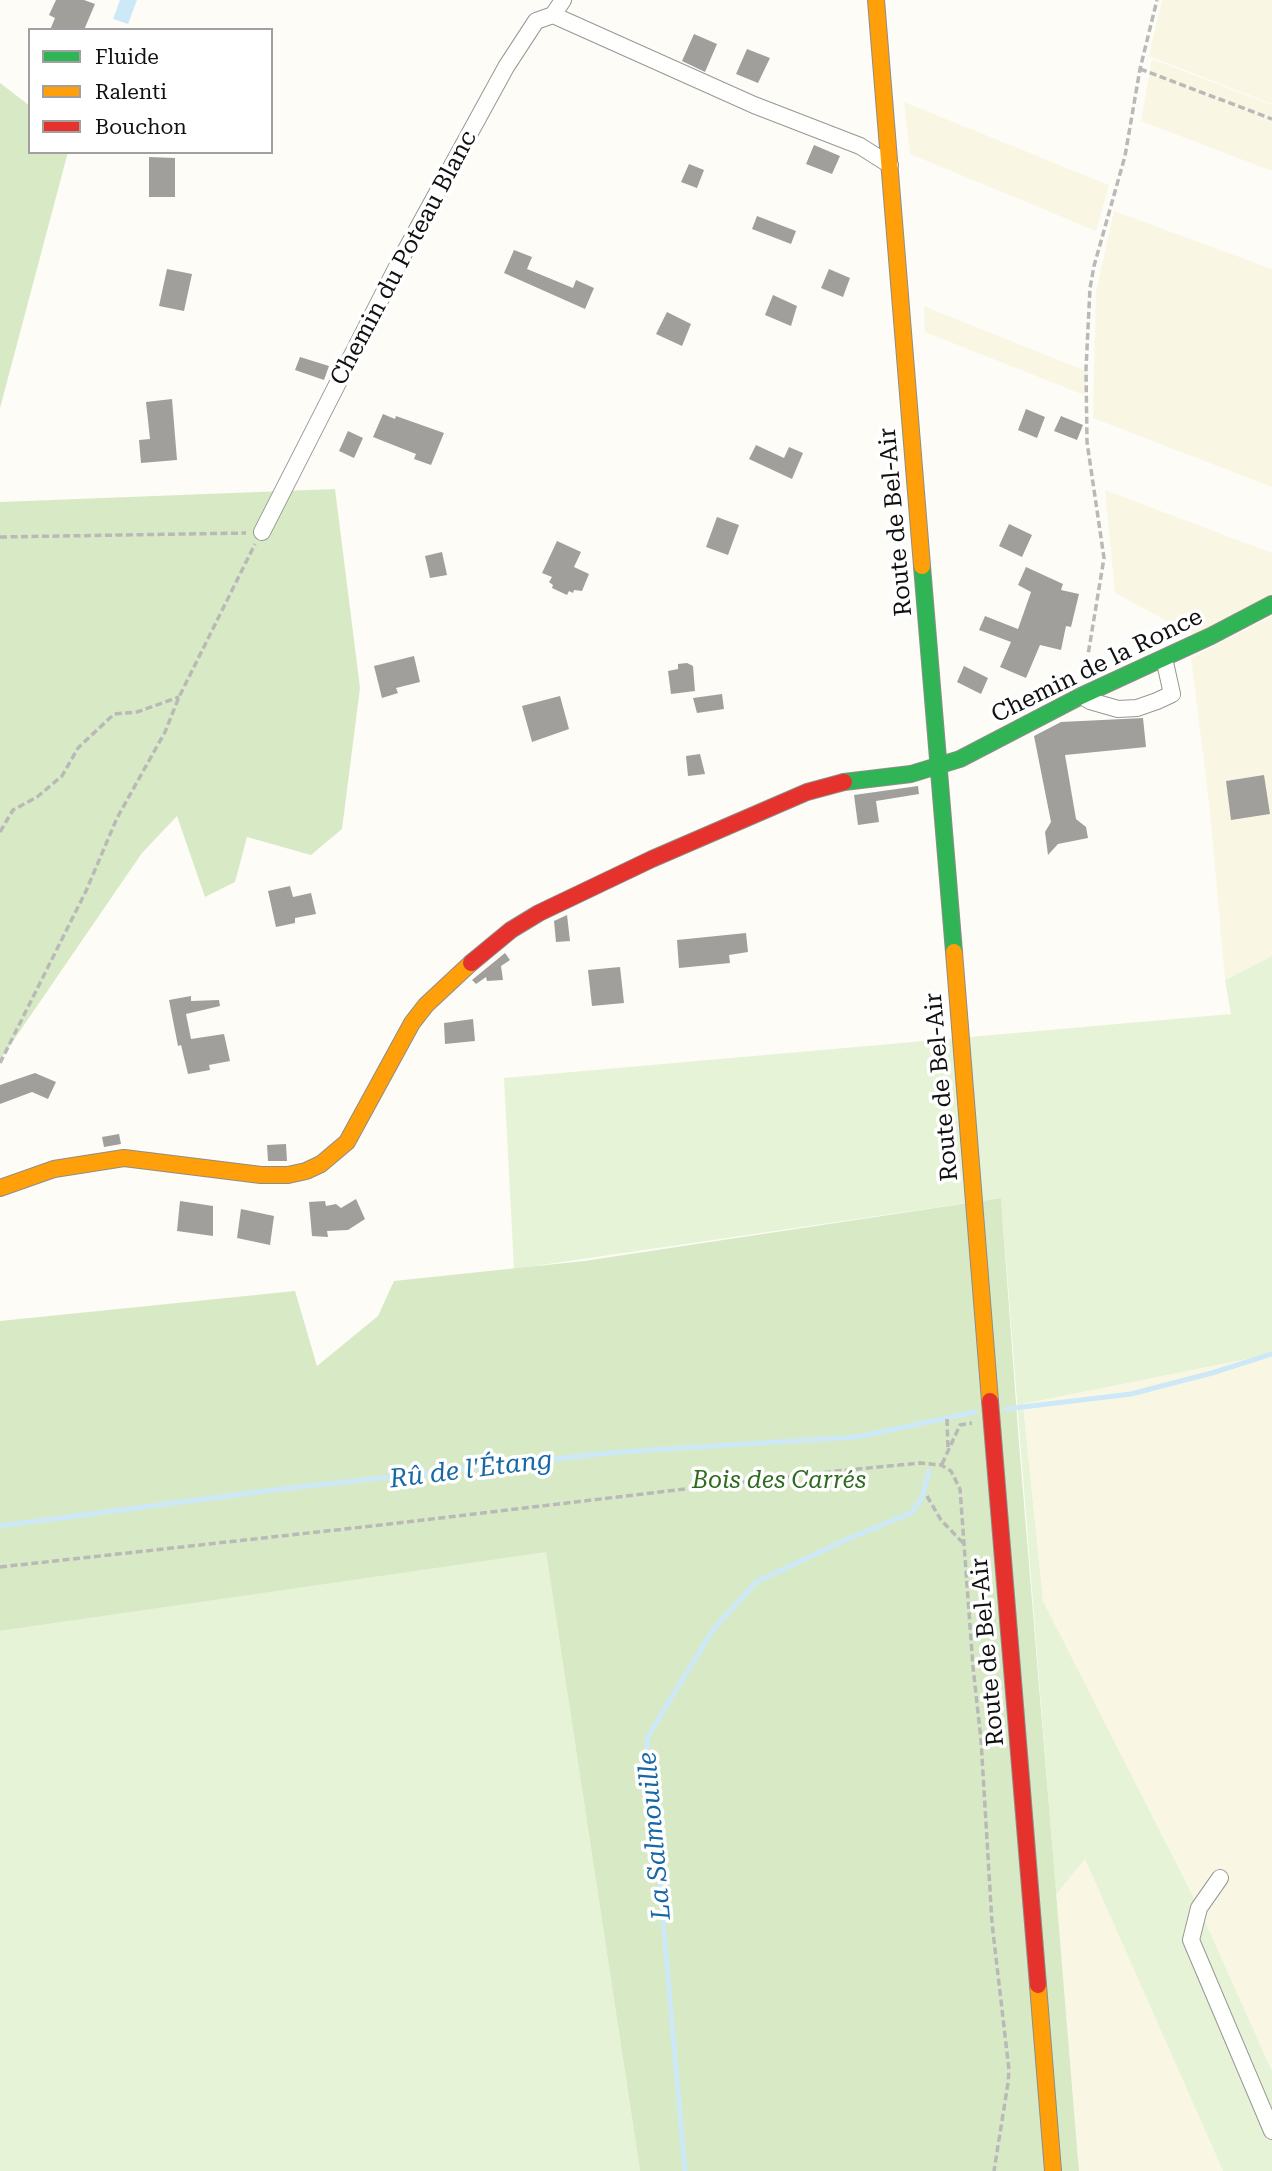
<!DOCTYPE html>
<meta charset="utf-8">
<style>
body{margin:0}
#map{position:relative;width:1272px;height:2171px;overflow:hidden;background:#fdfcf7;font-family:"Roboto Serif",serif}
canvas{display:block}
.legend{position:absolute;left:28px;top:28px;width:245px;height:126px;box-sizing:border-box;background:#fff;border:2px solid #a0a0a0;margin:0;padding:9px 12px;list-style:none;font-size:21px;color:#111}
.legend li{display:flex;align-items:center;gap:14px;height:35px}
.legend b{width:35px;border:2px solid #a0a0a0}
</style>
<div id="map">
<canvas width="1272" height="2171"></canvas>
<ul class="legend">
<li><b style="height:9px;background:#30b455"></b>Fluide</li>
<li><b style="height:9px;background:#ff9f0a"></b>Ralenti</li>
<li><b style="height:9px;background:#e5322d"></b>Bouchon</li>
</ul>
</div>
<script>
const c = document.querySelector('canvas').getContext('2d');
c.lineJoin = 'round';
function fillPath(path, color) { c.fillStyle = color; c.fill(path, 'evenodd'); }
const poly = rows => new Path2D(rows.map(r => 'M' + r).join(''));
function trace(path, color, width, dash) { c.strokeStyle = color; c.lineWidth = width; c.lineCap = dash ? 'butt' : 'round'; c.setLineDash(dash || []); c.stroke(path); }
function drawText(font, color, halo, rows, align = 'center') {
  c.font = font + ' "Roboto Serif",serif'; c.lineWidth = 7; c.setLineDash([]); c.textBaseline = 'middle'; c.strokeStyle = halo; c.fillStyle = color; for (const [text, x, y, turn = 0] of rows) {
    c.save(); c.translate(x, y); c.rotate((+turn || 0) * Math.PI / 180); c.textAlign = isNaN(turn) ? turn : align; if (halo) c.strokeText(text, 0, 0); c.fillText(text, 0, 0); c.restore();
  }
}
const farmland = poly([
 [1162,0,1272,0,1272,104,1149,56],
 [1152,59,1272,105,1272,171,1141,121],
 [904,102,1109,185,1096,231,910,154],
 [1114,211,1272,269,1272,487,1093,418,1096,292],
 [924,306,1089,372,1084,395,925,332],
 [1105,490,1272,553,1272,601,1199,638,1115,593],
 [1272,616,1272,956,1225,980,1210,811,1191,658],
 [1272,1354,1272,2071,1199,1908,1043,1601,1023,1404],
 [1085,1859,1223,2171,1079,2171,1056,1895]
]);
const green = poly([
 [1272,956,1272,1354,1023,1404,1043,1601,1199,1908,1272,2071,1272,2171,1223,2171,1085,1859,1056,1895,1001,1198,514,1269,504,1078,1231,1014,1225,980],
 [546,1551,640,2171,0,2171,0,1631]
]);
const forest = poly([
 [0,83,30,106,30,152,68,152,0,408],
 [335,489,360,688,342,829,311,855,247,837,235,882,205,897,177,816,142,853,0,1060,0,502],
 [1001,1198,1019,1443,1079,2171,640,2171,546,1552,0,1631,0,1321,295,1291,317,1366,378,1316,394,1281,584,1261]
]);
const water = poly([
 [120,0,137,0,128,24,113,19]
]);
const stream = poly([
 [1006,1409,1131,1394,1212,1373,1272,1354],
 [0,1526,272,1490,618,1452,857,1437,975,1412],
 [685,2171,647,1738,712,1631,756,1582,850,1538,911,1513,922,1498,929,1471]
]);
const building = poly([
 [56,0,84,0,95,4,84,30,50,30,55,18,49,15],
 [694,34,717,44,705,72,682,61],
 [747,49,770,58,758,83,736,74],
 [814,145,840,156,832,174,806,164],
 [149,157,175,158,175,197,149,197],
 [689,164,704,170,697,188,681,182],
 [757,216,796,231,791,244,752,229],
 [514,250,532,257,527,269,573,288,576,280,594,288,585,309,504,273],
 [167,269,192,274,184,311,159,306],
 [829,269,850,278,843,297,821,288],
 [773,295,797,306,791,326,765,315],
 [667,312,691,324,682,346,656,334],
 [300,357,329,366,324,380,295,370],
 [172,399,177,460,141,463,139,440,150,439,146,402],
 [1026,409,1045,417,1037,438,1018,430],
 [383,414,395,419,396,416,444,433,431,465,414,459,416,454,373,437],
 [1061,416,1083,425,1077,440,1054,431],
 [348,431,363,438,354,458,339,451],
 [756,445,784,458,789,447,803,453,792,479,749,459],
 [717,517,739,525,728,555,706,547],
 [1009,524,1032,535,1022,557,999,546],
 [557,541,581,552,574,567,589,574,582,591,574,590,573,593,569,591,567,595,552,588,553,585,549,582,552,577,542,573],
 [442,552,447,575,430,578,425,556],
 [1026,567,1063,584,1061,590,1079,594,1071,627,1066,626,1061,650,1040,645,1026,678,1000,667,1011,642,979,630,985,616,1018,629,1031,592,1018,585],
 [414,656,420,682,396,688,398,693,382,698,374,666],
 [687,663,693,666,695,691,671,694,668,671,678,669,678,664],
 [964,666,988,678,981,694,957,682],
 [722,694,724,709,697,713,693,698],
 [560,696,569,729,532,742,522,706],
 [1143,718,1146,747,1065,755,1076,819,1086,827,1088,838,1058,844,1048,855,1045,832,1051,822,1034,736,1061,722],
 [700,754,705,774,688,776,686,756],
 [1264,775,1270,814,1231,820,1226,781],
 [918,786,919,794,876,801,879,822,858,825,854,795],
 [290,886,293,897,311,893,316,914,295,918,295,923,276,927,268,891],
 [567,915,570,941,556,942,554,921],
 [746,933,748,952,729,955,730,963,679,968,677,940],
 [505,953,510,960,501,966,503,980,487,981,486,977,476,984,472,980],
 [620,967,624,1003,592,1006,588,970],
 [191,996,191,1001,219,1000,220,1006,186,1014,191,1039,224,1034,230,1061,209,1065,210,1070,188,1074,181,1045,178,1046,169,1000],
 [473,1019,475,1041,445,1044,444,1023],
 [35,1073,56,1082,48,1099,32,1092,0,1104,0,1085],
 [119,1134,121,1144,104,1147,102,1137],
 [286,1144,287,1161,268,1161,267,1145],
 [356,1199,365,1219,348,1230,327,1231,328,1237,312,1236,309,1202,325,1201,326,1206,336,1204,341,1208],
 [180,1201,213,1206,213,1236,177,1231],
 [241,1209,274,1216,270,1245,237,1238]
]);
const path = poly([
 [1140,69,1272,119],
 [0,537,246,533],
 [1085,673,1104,558,1087,442,1086,369,1090,288,1094,266,1125,156,1140,69,1157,0],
 [0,832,13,810,37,797,62,776,78,748,114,714,137,712,179,697],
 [0,1063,86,891,117,818,165,732,179,697,255,544],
 [947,1419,948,1449],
 [942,1464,960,1425,972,1423],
 [927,1496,941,1520,964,1544],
 [0,1567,381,1525,837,1471,921,1463,941,1465,951,1471,960,1489,973,1667,981,1740,992,1923,1009,2070,1008,2083,994,2171]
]);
const street = poly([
 [553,15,754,105,860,146,890,165],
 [262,532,402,257,506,67,536,21,553,15,563,0],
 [1081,696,1090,701,1118,709,1137,708,1157,701,1172,694,1164,658],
 [1220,1878,1199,1908,1191,1940,1272,2131]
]);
const fast = poly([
 [922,566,954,952],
 [844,782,911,774,960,759,1081,696,1211,636,1272,604]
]);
const slow = poly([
 [876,0,922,566],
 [954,952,990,1401],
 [0,1188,54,1169,124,1158,261,1175,288,1175,306,1171,321,1164,347,1142,412,1023,426,1005,471,963],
 [1038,1985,1053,2171]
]);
const jam = poly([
 [471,963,511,930,539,913,652,859,807,792,844,782],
 [990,1401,1038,1985]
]);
const streetNames = [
 ["Chemin du Poteau Blanc",404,258,-62],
 ["Route de Bel-Air",896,522,-95],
 ["Chemin de la Ronce",1097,666,-26],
 ["Route de Bel-Air",942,1087,-95],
 ["Route de Bel-Air",988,1652,-95]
];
const parkNames = [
 ["Bois des Carrés",779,1481]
];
const waterNames = [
 ["Rû de l'Étang",471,1470,-7],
 ["La Salmouille",655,1836,-95]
];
fillPath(farmland, '#f9f7e4');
fillPath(green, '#e7f3d7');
fillPath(forest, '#d8eac5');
fillPath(water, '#cde8f7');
trace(stream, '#cde8f7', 5);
fillPath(building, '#a19f9c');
trace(street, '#979795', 18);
trace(fast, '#8e8d8b', 18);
trace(slow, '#8e8d8b', 18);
trace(jam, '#8e8d8b', 18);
trace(path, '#b9b9b8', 3.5, [7, 3.5]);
trace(street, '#fffffe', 16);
trace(fast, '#30b455', 16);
trace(slow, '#ff9f0a', 16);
trace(jam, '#e5322d', 16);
drawText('24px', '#111', '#fff', streetNames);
drawText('italic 24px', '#2f6b1f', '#fff', parkNames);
drawText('italic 26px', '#1768a6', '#fff', waterNames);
</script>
